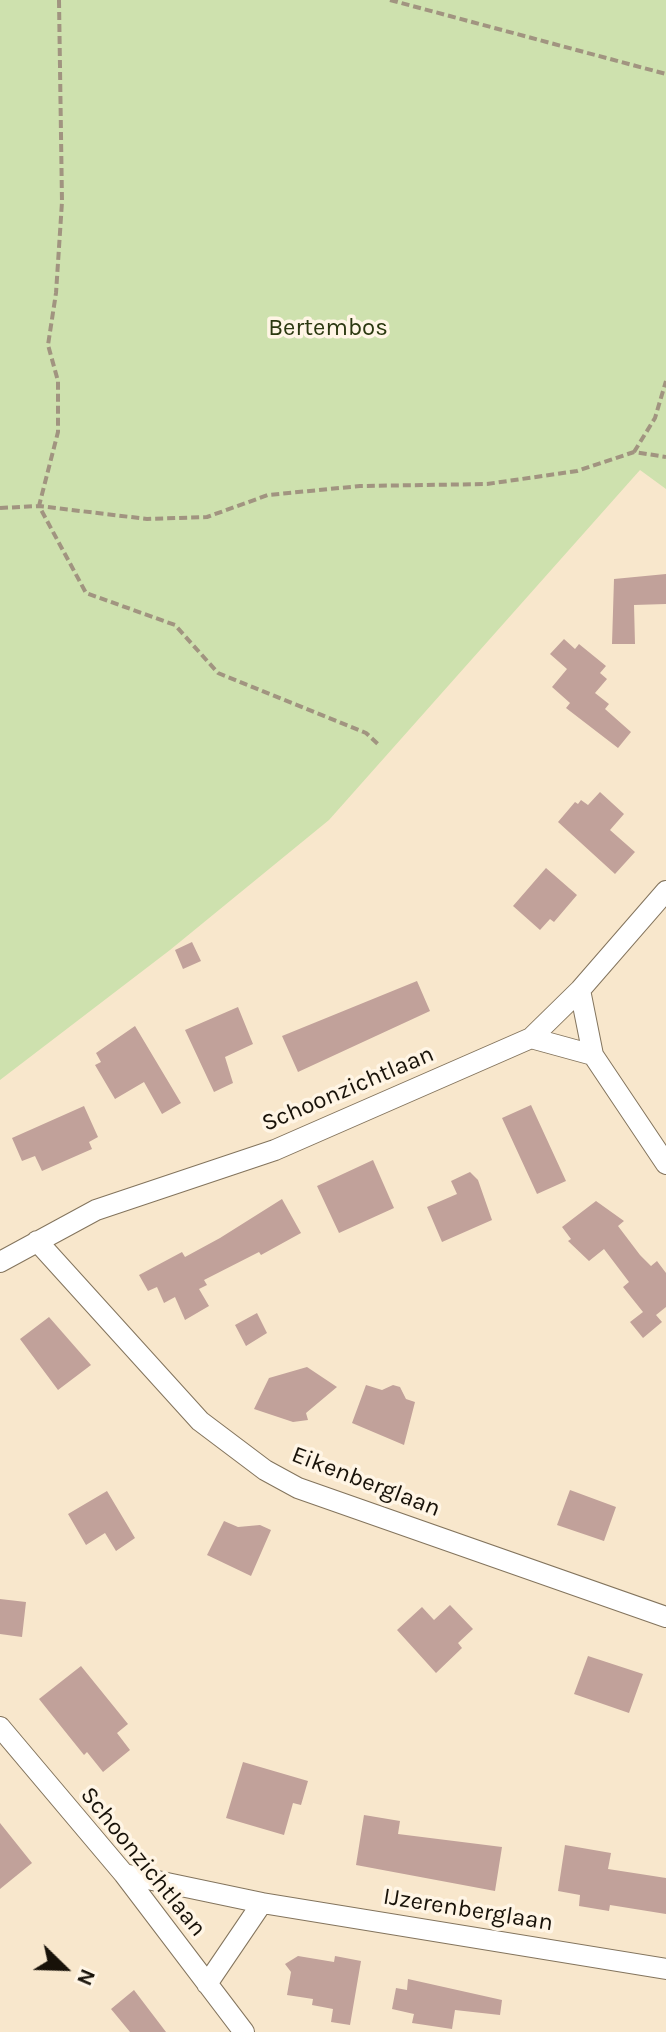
<!DOCTYPE html>
<style>
body{margin:0}
#map{position:relative;width:666px;height:2032px;overflow:hidden;background:#f8e7cc;font-family:Karla,sans-serif}
canvas{display:block}
.north{position:absolute;left:24px;top:1928px;width:80px;height:80px;-webkit-text-stroke:6px #fff5e5;paint-order:stroke;rotate:113deg;font-size:22px;font-weight:700;line-height:32px;text-align:center;color:#181209}
.north::after{content:'';display:block;margin:auto;width:28px;height:36px;background:#181209;clip-path:polygon(50% 0,100% 100%,50% 72%,0 100%)}
</style>
<div id="map">
<canvas width="666" height="2032"></canvas>
<div class="north">N</div>
</div>
<script>
const c = document.querySelector('canvas').getContext('2d');
c.lineJoin = 'round';
function fillPath(path, color) { c.fillStyle = color; c.fill(path, 'evenodd'); }
const poly = rows => new Path2D(rows.map(r => 'M' + r).join(''));
function trace(path, color, width, dash) { c.strokeStyle = color; c.lineWidth = width; c.lineCap = dash ? 'butt' : 'round'; c.setLineDash(dash || []); c.stroke(path); }
function drawText(font, color, halo, rows, align = 'center') {
  c.font = font + ' Karla,sans-serif'; c.lineWidth = 7; c.setLineDash([]); c.textBaseline = 'middle'; c.strokeStyle = halo; c.fillStyle = color; for (const [text, x, y, turn = 0] of rows) {
    c.save(); c.translate(x, y); c.rotate((+turn || 0) * Math.PI / 180); c.textAlign = isNaN(turn) ? turn : align; if (halo) c.strokeText(text, 0, 0); c.fillText(text, 0, 0); c.restore();
  }
}
const green = poly([
 [0,0,666,0,666,489,640,470,329,820,170,950,0,1080]
]);
const building = poly([
 [666,574,666,604,634,605,635,644,612,644,614,579],
 [564,639,575,649,579,644,606,666,600,673,607,679,595,693,609,704,605,709,631,732,618,748,566,708,570,703,552,687,567,669,550,654],
 [600,792,624,814,610,830,635,852,615,874,558,822,575,802,578,804,581,800,588,805],
 [546,868,577,895,554,922,550,919,540,930,513,906],
 [192,942,201,961,183,969,175,950],
 [417,981,430,1011,298,1072,282,1036],
 [238,1007,253,1044,225,1057,233,1083,214,1092,185,1030],
 [135,1026,181,1103,162,1114,144,1082,115,1099,95,1065,101,1062,96,1053],
 [531,1105,566,1181,537,1194,502,1118],
 [84,1106,98,1137,89,1142,92,1149,42,1171,35,1156,22,1161,12,1138],
 [373,1160,394,1208,339,1233,317,1186],
 [470,1172,478,1180,492,1220,442,1242,427,1207,457,1194,451,1181],
 [282,1199,301,1233,261,1255,259,1252,204,1280,207,1285,199,1289,209,1306,185,1320,175,1297,164,1303,157,1287,148,1291,139,1275,182,1252,185,1257,220,1238],
 [596,1201,624,1221,618,1226,640,1255,651,1266,657,1261,666,1273,666,1307,656,1315,662,1322,643,1338,630,1322,643,1312,623,1287,629,1282,604,1249,589,1261,568,1241,571,1239,562,1227],
 [257,1313,267,1333,246,1346,235,1325],
 [49,1317,91,1365,58,1390,20,1339],
 [307,1367,337,1387,306,1413,308,1420,293,1422,254,1409,269,1378],
 [366,1385,382,1390,393,1385,400,1387,406,1399,415,1402,404,1445,352,1423],
 [570,1490,616,1507,604,1541,557,1525],
 [107,1491,135,1538,116,1551,105,1533,86,1545,68,1514],
 [224,1521,238,1527,260,1525,271,1530,251,1576,207,1555],
 [0,1599,26,1602,22,1637,0,1634],
 [450,1605,473,1629,458,1643,462,1648,436,1673,397,1630,422,1607,434,1620],
 [588,1656,643,1674,629,1713,574,1694],
 [81,1666,128,1724,117,1733,130,1750,103,1772,87,1752,84,1755,39,1699],
 [243,1762,308,1781,301,1805,293,1803,284,1835,226,1818],
 [364,1815,400,1821,398,1834,502,1847,495,1891,356,1865],
 [0,1823,32,1863,0,1889],
 [565,1845,611,1853,608,1869,666,1878,666,1914,610,1905,609,1911,579,1906,580,1895,558,1891],
 [298,1956,334,1962,335,1956,361,1961,350,2025,331,2022,333,2009,312,2005,313,1999,287,1995,291,1972,285,1964],
 [408,1979,502,2000,500,2015,455,2010,452,2029,412,2023,414,2014,392,2009,396,1988,407,1990],
 [134,1990,166,2032,130,2032,111,2009]
]);
const path = poly([
 [59,0,62,202,56,293,48,345,58,381,58,432,39,506,86,593,175,625,218,673,366,733,380,746],
 [390,0,666,74],
 [634,452,655,418,666,381],
 [0,508,39,506,147,519,207,517,268,495,360,486,487,484,577,471,634,452,666,457]
]);
const street = poly([
 [580,990,593,1055,666,1164],
 [531,1038,593,1055],
 [37,1241,200,1421,265,1470,298,1488,666,1617],
 [0,1262,96,1210,275,1150,531,1038,580,990,666,891],
 [0,1727,124,1874,244,2032],
 [124,1874,262,1903,207,1984],
 [262,1903,666,1969]
]);
const parkNames = [
 ["Bertembos",328,328]
];
const streetNames = [
 ["Schoonzichtlaan",348,1089,-23],
 ["Eikenberglaan",366,1482,21],
 ["Schoonzichtlaan",143,1862,51],
 ["IJzerenberglaan",468,1910,9]
];
fillPath(green, '#cee1ae');
fillPath(building, '#c1a19a');
trace(street, '#83745d', 22);
trace(path, '#a19480', 4, [8, 4]);
trace(street, '#fff', 20);
drawText('24px', '#2b3810', '#fff5e5', parkNames);
drawText('24px', '#181209', '#fff5e5', streetNames);
</script>
